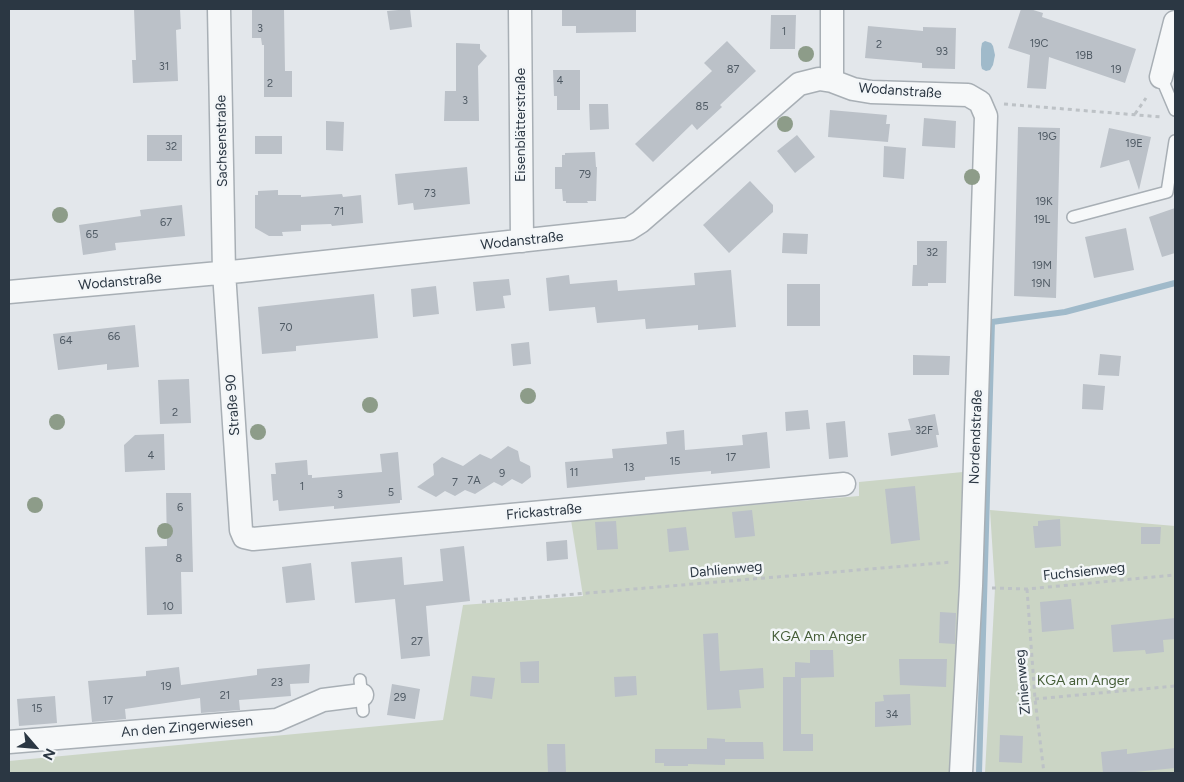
<!DOCTYPE html>
<meta charset="utf-8">
<style>
body{margin:0}
#map{position:relative;width:1184px;height:782px;overflow:hidden;background:#e3e7eb;font-family:Figtree,sans-serif}
canvas{display:block}
.frame{position:absolute;inset:0;border:10px solid #2b3743;pointer-events:none}
.north{position:absolute;left:10px;top:722px;width:50px;height:50px;-webkit-text-stroke:4px #f3f6f8;paint-order:stroke;rotate:117deg;font-size:14px;font-weight:700;line-height:20px;text-align:center;color:#2b3743}
.north::after{content:'';display:block;margin:auto;width:18px;height:22px;background:#2b3743;clip-path:polygon(50% 0,100% 100%,50% 72%,0 100%)}
</style>
<div id="map">
<canvas width="1184" height="782"></canvas>
<div class="frame"></div>
<div class="north">N</div>
</div>
<script>
const c = document.querySelector('canvas').getContext('2d');
c.lineJoin = 'round';
function fillPath(path, color) { c.fillStyle = color; c.fill(path, 'evenodd'); }
const poly = rows => new Path2D(rows.map(r => 'M' + r).join(''));
function trace(path, color, width, dash) { c.strokeStyle = color; c.lineWidth = width; c.lineCap = dash ? 'butt' : 'round'; c.setLineDash(dash || []); c.stroke(path); }
function drawText(font, color, halo, rows, align = 'center') {
  c.font = font + ' Figtree,sans-serif'; c.lineWidth = 5; c.setLineDash([]); c.textBaseline = 'middle'; c.strokeStyle = halo; c.fillStyle = color; for (const [text, x, y, turn = 0] of rows) {
    c.save(); c.translate(x, y); c.rotate((+turn || 0) * Math.PI / 180); c.textAlign = isNaN(turn) ? turn : align; if (halo) c.strokeText(text, 0, 0); c.fillText(text, 0, 0); c.restore();
  }
}
const green = poly([
 [963,472,952,773,9,773,9,761,443,720,463,605,583,596,571,520,859,496,859,482],
 [990,510,1175,526,1175,773,985,773,995,588]
]);
const water = poly([
 [985,41,991,43,993,46,995,55,993,65,990,70,986,71,982,69,981,65,981,49,982,43]
]);
const stream = poly([
 [979,773,992,322,1065,312,1175,283]
]);
const building = poly([
 [134,9,180,9,181,29,176,30,178,81,133,83,132,60,136,60],
 [252,9,284,9,285,71,292,71,292,97,264,97,264,45,262,45,261,38,252,38],
 [410,9,412,27,390,30,387,11],
 [562,9,636,9,636,32,576,33,576,26,562,26],
 [1021,9,1030,9,1043,13,1042,17,1136,49,1125,83,1049,57,1046,89,1027,88,1030,55,1008,48],
 [771,15,796,15,795,49,770,49],
 [868,26,923,31,923,27,956,28,955,69,922,68,922,63,865,58],
 [727,41,756,71,720,105,722,107,697,130,692,124,653,162,635,144,712,71,704,63],
 [456,43,480,44,480,49,487,56,478,66,479,121,444,121,445,91,456,91],
 [553,70,580,70,580,110,557,110,557,96,554,96],
 [589,104,608,104,609,129,590,130],
 [830,110,887,115,886,124,890,124,888,142,828,137],
 [924,118,956,121,955,148,922,146],
 [326,121,344,122,343,151,326,150],
 [1018,127,1060,128,1056,298,1014,296],
 [1109,128,1151,137,1139,190,1129,160,1100,168],
 [147,135,182,135,182,161,147,161],
 [797,135,815,157,795,173,777,151],
 [255,136,282,136,282,154,255,154],
 [884,146,906,148,904,179,883,177],
 [595,152,596,167,597,167,596,201,587,201,588,203,566,203,566,201,563,201,562,189,555,189,555,167,562,167,562,155,565,155,565,153],
 [467,167,470,204,414,210,413,203,398,205,395,174],
 [750,181,773,205,773,212,729,253,703,225],
 [278,190,278,195,301,195,301,197,342,194,343,197,361,195,363,223,332,226,331,224,301,225,301,231,282,232,283,236,269,236,255,228,255,195,258,195,258,191],
 [182,205,185,236,115,243,116,250,83,255,79,225,141,216,140,210],
 [1175,208,1175,253,1162,257,1149,217],
 [1126,228,1134,270,1094,278,1085,237],
 [783,233,808,234,807,254,782,253],
 [917,241,947,241,946,283,928,283,928,286,912,286,913,265,917,265],
 [731,270,736,327,698,330,698,325,646,329,645,319,597,323,595,307,549,311,546,278,569,275,570,284,617,280,618,291,695,285,694,273],
 [509,279,511,295,503,296,505,308,476,311,473,282],
 [787,284,820,284,820,326,787,326],
 [436,286,439,314,413,317,411,289],
 [374,294,378,338,296,346,296,351,262,354,258,307],
 [135,325,139,367,107,370,107,364,58,370,53,334],
 [529,342,531,364,513,366,511,344],
 [1100,354,1121,356,1119,376,1098,375],
 [913,355,950,356,949,375,913,375],
 [189,379,191,423,160,424,158,380],
 [1083,384,1105,386,1103,410,1082,409],
 [808,410,810,429,786,431,785,412],
 [935,414,939,435,936,435,938,447,891,456,888,433,911,430,908,419],
 [845,421,848,457,829,459,826,423],
 [684,430,685,450,743,445,742,435,767,432,770,468,711,474,711,471,645,477,645,480,567,488,565,462,613,458,612,449,667,444,666,432],
 [164,434,165,470,125,472,124,445,135,435],
 [508,446,518,451,520,461,530,466,531,477,522,484,512,479,502,486,494,482,475,494,465,490,455,496,445,491,436,497,417,487,434,475,433,464,442,457,463,466,480,454,491,459],
 [398,452,402,500,400,500,400,503,334,509,334,506,279,511,278,500,273,501,271,474,276,474,275,463,307,460,308,475,312,475,312,478,382,472,380,454],
 [915,486,920,540,891,544,885,489],
 [166,493,191,493,193,572,181,572,182,614,147,615,145,547,167,546],
 [752,510,755,536,735,538,732,512],
 [1060,519,1061,546,1035,548,1033,526,1038,526,1038,521],
 [616,521,618,549,597,550,595,522],
 [686,527,689,550,669,552,667,529],
 [1141,527,1161,527,1160,544,1141,544],
 [567,540,568,559,547,561,546,542],
 [464,546,470,601,426,606,430,656,401,659,395,599,355,603,351,562,402,557,404,585,443,581,440,549],
 [311,563,315,600,286,603,282,567],
 [1071,599,1074,629,1042,632,1040,602],
 [940,612,956,613,955,644,939,643],
 [1175,618,1175,639,1163,640,1164,652,1146,654,1145,650,1113,652,1111,625],
 [718,633,720,671,763,668,764,688,739,690,741,708,707,710,703,634],
 [810,650,833,650,834,677,801,678,801,734,813,734,813,751,783,751,783,677,795,677,795,662,810,663],
 [899,659,947,659,946,687,900,685],
 [539,661,539,683,521,683,520,662],
 [310,664,309,683,290,684,291,696,239,700,240,710,201,713,200,698,125,709,126,719,92,722,88,681,146,676,146,671,179,667,181,685,257,675,257,669],
 [472,676,495,678,492,699,470,696],
 [636,676,637,695,615,697,614,677],
 [392,684,420,689,415,719,387,715],
 [910,694,911,725,875,727,875,702,884,701,883,695],
 [55,696,57,723,19,726,17,699],
 [1000,735,1023,736,1022,763,999,762],
 [707,738,725,739,725,742,763,742,764,759,725,759,725,765,688,764,688,766,664,766,664,763,655,763,655,749,707,749],
 [547,744,565,744,566,773,548,773],
 [1175,748,1175,768,1125,773,1103,773,1101,752,1127,749,1127,754]
]);
const path = poly([
 [1004,104,1162,117],
 [1135,114,1146,98],
 [992,588,1027,589,1175,575],
 [1027,589,1035,699,1044,773],
 [482,602,952,562],
 [1035,699,1175,686]
]);
const service = poly([
 [1161,77,1175,110],
 [1073,217,1167,192,1175,141],
 [360,680,363,711]
]);
const minor = poly([
 [219,9,224,272,241,530,244,537,253,539,844,484],
 [520,9,522,241],
 [1161,77,1175,22],
 [832,81,832,9],
 [9,292,241,271,629,229,640,222,799,84,819,79,832,81,853,89,871,92,968,95,980,102,986,116,971,586,961,773],
 [9,742,277,720,323,700,362,695]
]);
const trees = [
 [806,54],
 [785,124],
 [972,177],
 [60,215],
 [528,396],
 [370,405],
 [57,422],
 [258,432],
 [35,505],
 [165,531]
];
const numberNames = [
 ["3",260,29],
 ["1",784,32],
 ["19C",1039,44],
 ["2",879,45],
 ["93",942,52],
 ["19B",1084,56],
 ["31",164,67],
 ["87",733,70],
 ["19",1116,70],
 ["4",560,81],
 ["2",270,84],
 ["3",465,101],
 ["85",702,107],
 ["19G",1047,137],
 ["19E",1134,144],
 ["32",171,147],
 ["79",585,175],
 ["73",430,194],
 ["19K",1044,202],
 ["71",339,212],
 ["19L",1042,220],
 ["67",166,223],
 ["65",92,235],
 ["32",932,253],
 ["19M",1042,266],
 ["19N",1041,284],
 ["70",286,328],
 ["66",114,337],
 ["64",66,341],
 ["2",175,413],
 ["32F",924,431],
 ["4",151,456],
 ["17",731,458],
 ["15",675,462],
 ["13",629,468],
 ["11",574,473],
 ["9",502,474],
 ["7A",474,481],
 ["7",455,483],
 ["1",302,487],
 ["5",391,493],
 ["3",340,495],
 ["6",180,508],
 ["8",179,559],
 ["10",168,607],
 ["27",417,642],
 ["23",277,683],
 ["19",166,687],
 ["21",225,696],
 ["29",400,698],
 ["17",108,701],
 ["15",37,709],
 ["34",892,715]
];
const streetNames = [
 ["Wodanstraße",900,91,4],
 ["Eisenblätterstraße",521,125,-90],
 ["Sachsenstraße",222,141,-91],
 ["Wodanstraße",522,241,-6],
 ["Wodanstraße",120,282,-5],
 ["Straße 90",233,405,-94],
 ["Nordendstraße",976,437,-88],
 ["Frickastraße",544,512,-5],
 ["Dahlienweg",726,570,-5],
 ["Fuchsienweg",1084,572,-6],
 ["Zinienweg",1023,682,-95],
 ["An den Zingerwiesen",187,727,-5]
];
const parkNames = [
 ["KGA Am Anger",819,637],
 ["KGA am Anger",1083,681]
];
fillPath(green, '#cbd5c5');
fillPath(water, '#a0baca');
trace(stream, '#a0baca', 6);
fillPath(building, '#bbc1c8');
trace(service, '#a8afb5', 14);
trace(minor, '#a8afb5', 25);
trace(path, '#bdc2c6', 3, [4, 4]);
trace(service, '#f6f8f9', 11);
trace(minor, '#f6f8f9', 22);
c.fillStyle = '#8d9c89';
for (const [x, y] of trees) { c.beginPath(); c.arc(x, y, 8, 0, 2 * Math.PI); c.fill(); }
drawText('11px', '#4f5a64', null, numberNames);
drawText('14px', '#2b3743', '#f3f6f8', streetNames);
drawText('14px', '#465e39', '#f3f6f8', parkNames);
</script>
